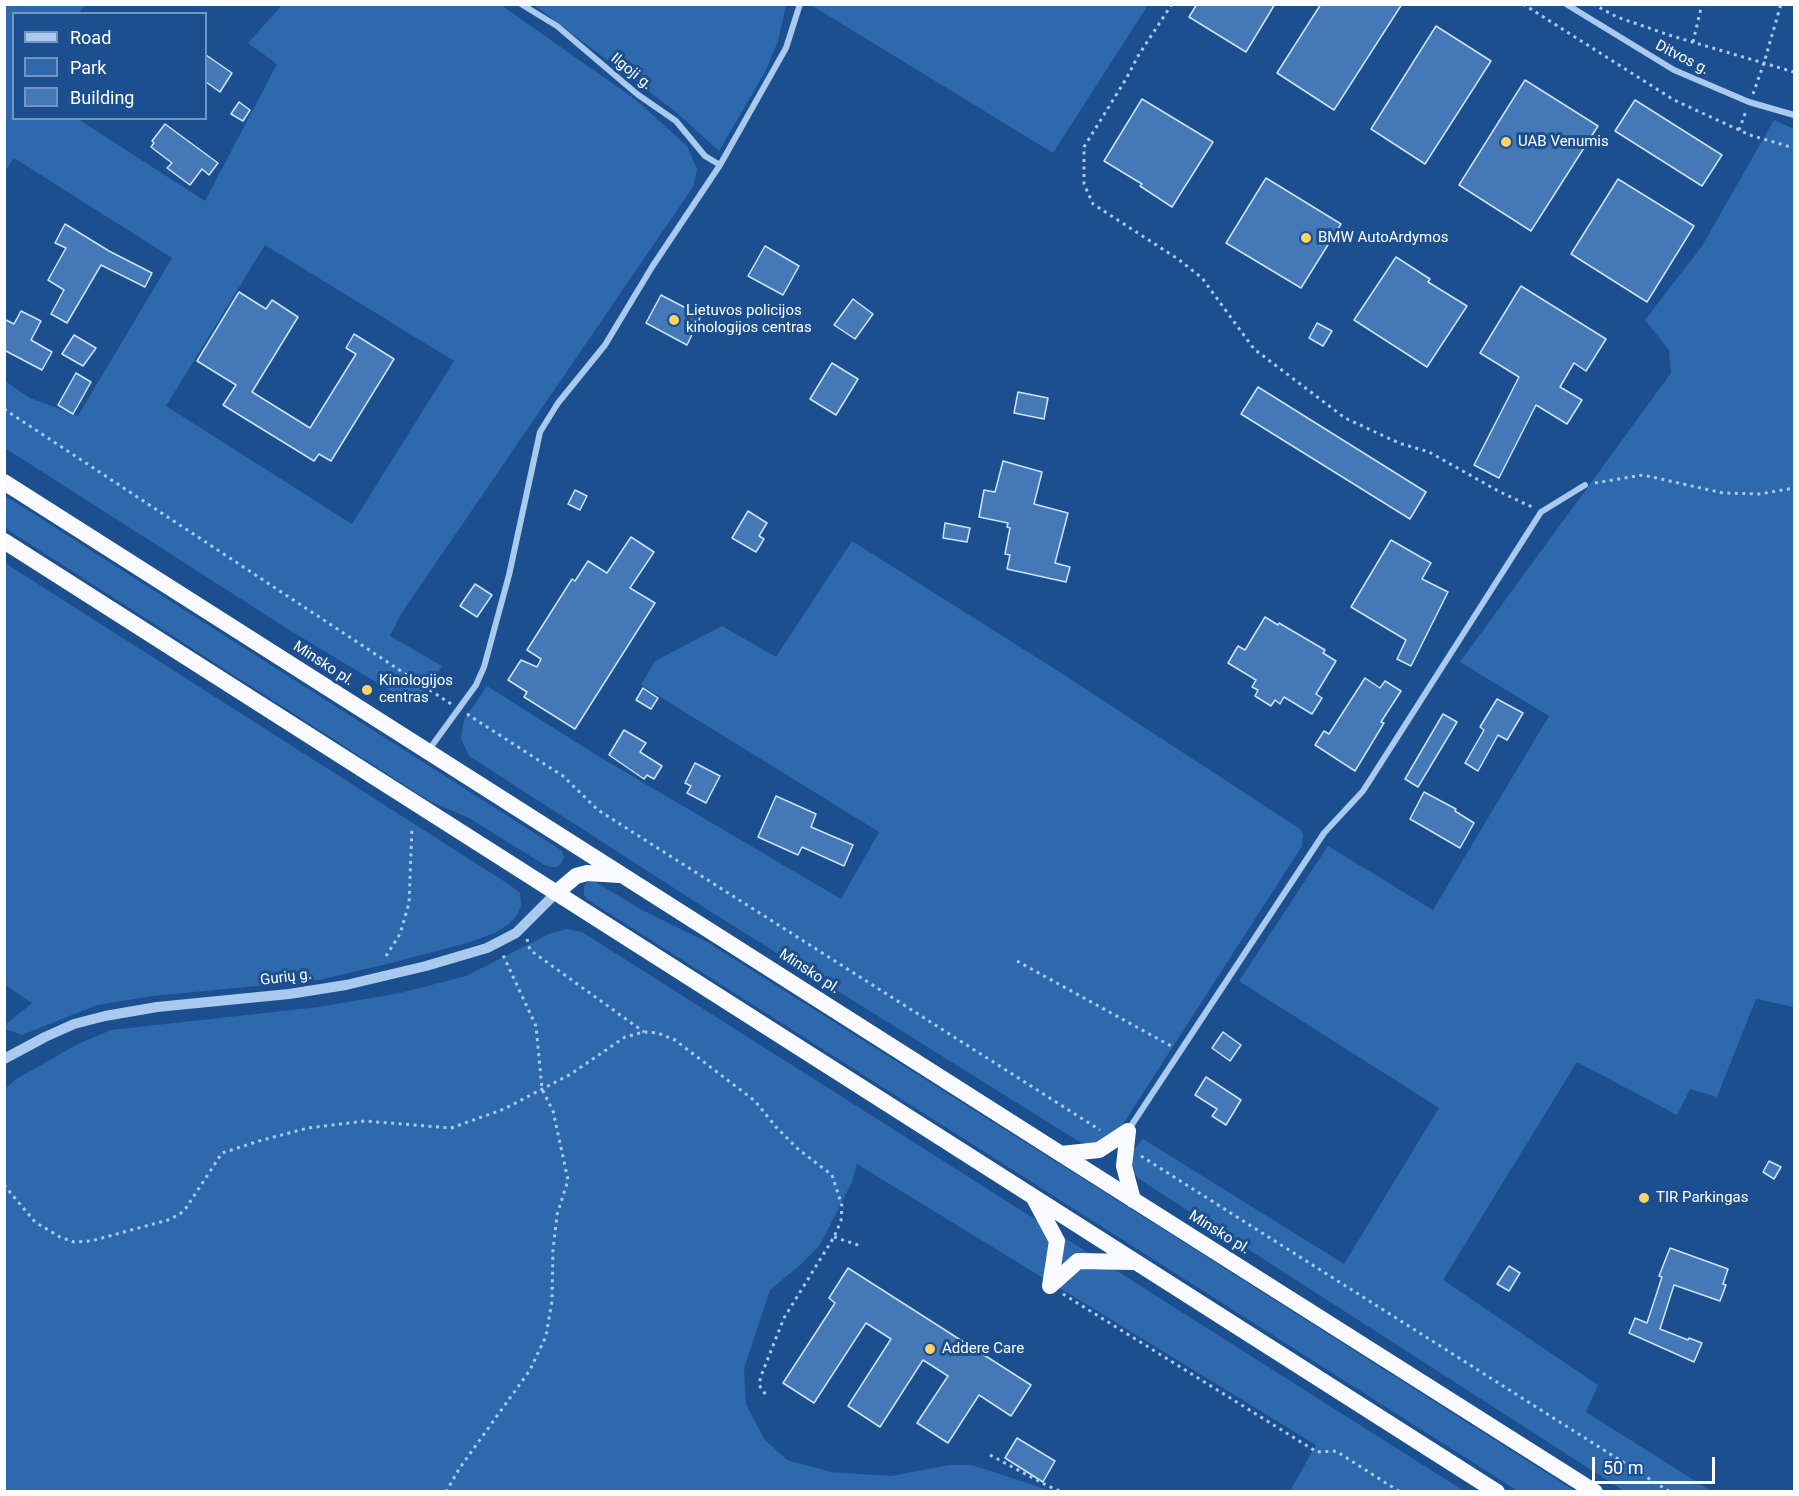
<!DOCTYPE html>
<meta charset="utf-8">
<style>
body{margin:0}
#map{position:relative;width:1799px;height:1496px;overflow:hidden;background:#1b4f8f;font-family:Roboto,sans-serif}
canvas{display:block}
.frame{position:absolute;inset:0;border:6px solid #fff;pointer-events:none}
.legend{position:absolute;left:12px;top:12px;width:195px;height:108px;box-sizing:border-box;background:#1b4f8f;border:2px solid #7695bc;margin:0;padding:8px 10px;list-style:none;font-size:18px;color:#fff}
.legend li{display:flex;align-items:center;gap:12px;height:30px}
.legend b{width:30px;border:2px solid #7695bc}
.scale{position:absolute;left:1592px;top:1457px;width:123px;height:27px;box-sizing:border-box;border:3px solid #fff;border-top:0;padding-left:8px;font-size:18px;line-height:21px;white-space:nowrap;color:#fff;-webkit-text-stroke:4px #1b4f8f;paint-order:stroke}
</style>
<div id="map">
<canvas width="1799" height="1496"></canvas>
<div class="frame"></div>
<ul class="legend">
<li><b style="height:8px;background:#a9c9ee"></b>Road</li>
<li><b style="height:16px;background:#2e69ad"></b>Park</li>
<li><b style="height:16px;background:#4478b7"></b>Building</li>
</ul>
<div class="scale">50 m</div>
</div>
<script>
const c = document.querySelector('canvas').getContext('2d');
c.lineJoin = 'round';
function fillPath(path, color) { c.fillStyle = color; c.fill(path, 'evenodd'); }
const poly = rows => new Path2D(rows.map(r => 'M' + r).join(''));
function trace(path, color, width, dash) { c.strokeStyle = color; c.lineWidth = width; c.lineCap = dash ? 'butt' : 'round'; c.setLineDash(dash || []); c.stroke(path); }
function drawText(font, color, halo, rows, align = 'center') {
  c.font = font + ' Roboto,sans-serif'; c.lineWidth = 6; c.setLineDash([]); c.textBaseline = 'middle'; c.strokeStyle = halo; c.fillStyle = color; for (const [text, x, y, turn = 0] of rows) {
    c.save(); c.translate(x, y); c.rotate((+turn || 0) * Math.PI / 180); c.textAlign = isNaN(turn) ? turn : align; if (halo) c.strokeText(text, 0, 0); c.fillText(text, 0, 0); c.restore();
  }
}
const green = poly([
 [5,4,85,5,79,13,14,14,14,118,78,119,205,201,277,64,248,43,282,5,501,5,636,100,687,146,697,169,693,187,401,614,390,636,442,666,414,705,291,631,5,448,5,381,30,398,78,416,172,258,14,158,5,171],
 [265,245,454,361,352,524,166,406],
 [534,5,786,5,778,41,765,72,719,151,676,112],
 [811,5,1148,5,1053,153],
 [1774,120,1794,129,1794,1007,1756,999,1717,1097,1690,1089,1677,1115,1577,1062,1443,1280,1598,1385,1586,1412,1711,1491,1624,1491,1139,1179,1130,1169,1128,1156,1143,1139,1344,1264,1439,1108,1239,981,1328,846,1433,910,1549,716,1460,662,1671,373,1669,350,1645,320,1702,246],
 [4,495,561,850,564,857,562,862,557,867,551,867,543,864,469,818,431,802,5,528],
 [852,541,1058,671,1300,829,1303,835,1302,846,1116,1135,1106,1143,1087,1144,1078,1141,708,910,469,756,461,738,464,720,487,686,598,756,841,899,879,832,641,685,655,661,722,626,776,657],
 [5,563,510,885,520,893,521,905,518,914,509,924,495,933,467,943,387,964,319,980,153,996,97,1005,22,1035,5,1029,5,1025,32,1003,5,985],
 [594,881,642,910,707,942,1161,1228,1575,1491,1518,1491,588,900,584,895,584,887,587,882],
 [566,929,582,932,1464,1491,1290,1491,1316,1445,857,1164,852,1182,820,1245,799,1266,770,1290,744,1369,746,1404,764,1439,787,1460,831,1472,891,1476,949,1465,972,1465,1051,1491,5,1492,5,1089,16,1079,78,1044,111,1030,319,1007,400,993,466,976,549,934]
]);
const building = poly([
 [1197,4,1275,4,1246,52,1189,17,1197,4],
 [1321,4,1402,4,1334,110,1277,73,1321,4],
 [1436,26,1491,61,1425,164,1371,129,1436,26],
 [206,55,232,73,220,92,206,82,206,55],
 [1525,80,1598,126,1531,231,1459,185,1525,80],
 [1142,99,1213,142,1172,207,1140,186,1142,184,1104,161,1142,99],
 [1635,100,1722,155,1702,186,1615,131,1635,100],
 [239,102,250,110,243,121,231,114,239,102],
 [165,124,218,163,209,175,202,169,190,185,167,168,172,163,151,147,154,143,152,141,165,124],
 [1266,178,1341,224,1301,288,1226,243,1266,178],
 [1618,179,1694,226,1647,302,1571,254,1618,179],
 [65,224,109,251,152,273,145,287,101,265,67,323,51,314,64,290,48,280,66,248,55,243,65,224],
 [765,246,799,266,783,295,748,276,765,246],
 [1396,257,1430,279,1428,282,1467,306,1427,367,1354,320,1396,257],
 [1521,286,1606,339,1586,371,1574,363,1560,387,1582,400,1567,424,1536,405,1499,478,1474,465,1519,377,1480,353,1521,286],
 [239,292,266,309,272,300,298,317,252,392,310,428,356,354,346,348,354,334,394,359,331,461,319,454,314,461,223,405,236,385,197,361,239,292],
 [661,295,701,316,687,345,646,323,661,295],
 [853,299,873,314,855,339,834,325,853,299],
 [21,311,41,321,31,340,52,352,42,370,4,350,4,319,14,324,21,311],
 [1317,323,1332,331,1323,346,1309,338,1317,323],
 [74,335,96,348,83,366,62,354,74,335],
 [832,363,858,379,836,415,810,399,832,363],
 [76,373,91,382,73,414,58,405,76,373],
 [1258,387,1426,492,1410,519,1241,414,1258,387],
 [1018,392,1048,398,1044,419,1014,413,1018,392],
 [1003,461,1042,472,1034,504,1068,513,1055,563,1070,567,1066,582,1007,569,1010,555,1005,554,1010,528,1007,527,1008,523,979,517,984,490,995,492,1003,461],
 [575,490,587,496,580,510,568,504,575,490],
 [748,511,767,523,759,536,764,539,756,552,732,538,748,511],
 [945,523,970,528,967,542,943,538,945,523],
 [631,537,654,552,630,588,655,603,575,729,524,697,527,692,508,680,521,660,537,667,541,659,527,650,572,579,575,581,588,561,607,573,631,537],
 [1391,540,1431,563,1422,579,1448,592,1411,666,1397,659,1406,640,1351,607,1391,540],
 [475,584,492,595,477,617,460,606,475,584],
 [1265,617,1278,625,1279,623,1325,650,1323,653,1336,661,1316,694,1322,698,1312,714,1284,697,1280,704,1275,700,1271,706,1255,696,1258,690,1252,687,1256,680,1228,663,1238,646,1245,650,1265,617],
 [1365,678,1380,688,1385,681,1401,691,1381,722,1384,723,1355,771,1315,745,1324,731,1329,734,1365,678],
 [643,688,658,698,651,709,636,700,643,688],
 [1497,699,1523,713,1507,740,1498,735,1478,771,1465,763,1484,730,1480,727,1497,699],
 [1443,714,1457,722,1418,787,1405,779,1443,714],
 [624,730,646,743,640,752,662,766,654,779,647,775,644,779,609,755,624,730],
 [695,763,720,776,706,803,687,793,691,786,685,783,695,763],
 [1424,792,1456,809,1455,811,1474,823,1460,848,1410,819,1424,792],
 [776,796,816,814,811,827,853,845,844,866,802,847,798,855,758,837,776,796],
 [1223,1032,1241,1045,1230,1061,1212,1048,1223,1032],
 [1206,1077,1241,1100,1226,1125,1212,1116,1217,1109,1195,1095,1206,1077],
 [1769,1161,1781,1167,1774,1179,1763,1172,1769,1161],
 [1670,1248,1728,1269,1723,1284,1726,1285,1720,1301,1674,1285,1660,1329,1688,1340,1689,1338,1702,1343,1694,1362,1629,1333,1635,1318,1647,1323,1662,1277,1659,1276,1670,1248],
 [1509,1266,1520,1273,1509,1291,1497,1284,1509,1266],
 [848,1268,1031,1385,1011,1416,979,1395,948,1443,917,1423,948,1376,923,1360,880,1427,848,1406,891,1339,866,1323,814,1403,783,1383,835,1303,829,1298,848,1268],
 [1017,1438,1055,1461,1043,1482,1005,1458,1017,1438]
]);
const path = poly([
 [1172,4,1138,56,1126,79,1084,147,1084,184,1093,204,1178,259,1202,278,1254,349,1345,418,1399,443,1429,452,1500,492,1532,507],
 [1523,4,1674,100,1750,135,1794,148],
 [1593,4,1617,17,1672,36,1794,72],
 [1693,42,1702,4],
 [1753,94,1764,63,1781,4],
 [1739,130,1746,111],
 [4,409,451,704],
 [1595,483,1643,475,1723,493,1760,494,1794,488],
 [467,714,563,776,598,810,1100,1130],
 [527,939,530,950,644,1032],
 [386,956,400,934,409,903,412,827],
 [1017,961,1171,1046],
 [1141,1156,1670,1492],
 [4,1185,35,1222,60,1237,74,1242,91,1241,168,1220,180,1214,186,1208,222,1153,259,1141,308,1128,365,1121,451,1128,504,1109,571,1074,625,1037,644,1032,658,1033,675,1040,755,1101,776,1127,798,1149,832,1175,842,1206,841,1221,834,1237,784,1318,761,1376,759,1385,766,1395],
 [834,1237,861,1246],
 [1063,1294,1317,1452,1336,1451,1400,1492],
 [990,1455,1048,1486,1062,1492],
 [446,1492,459,1469,530,1370,546,1336,552,1301,553,1250,557,1215,568,1180,553,1111,542,1089,536,1026,503,955]
]);
const minor = poly([
 [521,4,557,26,637,94,676,121,705,156,720,165],
 [1566,4,1674,70,1749,102,1794,115],
 [428,751,476,685,484,667,509,575,540,432,558,403,605,345,652,267,720,165,786,48,800,4],
 [1129,1129,1324,833,1363,791,1541,512,1585,485]
]);
const tertiary = poly([
 [4,1059,45,1037,74,1024,105,1016,157,1007,289,994,346,985,426,966,487,948,516,933,556,893]
]);
const trunk = poly([
 [4,482,1061,1154,1595,1492],
 [4,541,1497,1492],
 [556,893,576,876,587,873,620,875],
 [1061,1154,1099,1150,1128,1131,1124,1166,1133,1200],
 [1035,1200,1057,1241,1050,1286,1078,1261,1133,1262]
]);
const markers = [
 [1506,142,6,"#ffd166"],
 [1306,238,6,"#ffd166"],
 [674,320,6,"#ffd166"],
 [367,690,6,"#ffd166"],
 [1644,1198,6,"#ffd166"],
 [930,1349,6,"#ffd166"]
];
const streetNames = [
 ["Ditvos g.",1682,58,27],
 ["Ilgoji g.",631,72,39],
 ["Minsko pl.",323,664,33],
 ["Minsko pl.",809,972,33],
 ["Gurių g.",286,978,-7],
 ["Minsko pl.",1219,1233,32]
];
const poiNames = [
 ["UAB Venumis",1518,142],
 ["BMW AutoArdymos",1318,238],
 ["Lietuvos policijos",686,311],
 ["kinologijos centras",686,328],
 ["Kinologijos",379,681],
 ["centras",379,698],
 ["TIR Parkingas",1656,1198],
 ["Addere Care",942,1349]
];
fillPath(green, '#2e69ad');
fillPath(building, '#4478b7');
trace(building, '#cfe3fa', 1.5);
trace(path, '#a9c9ee', 3, [3, 4.5]);
trace(minor, '#a9c9ee', 6);
trace(tertiary, '#a9c9ee', 10);
trace(trunk, '#f8faff', 16);
for (const [x, y, r, color] of markers) { const dot = new Path2D(); dot.arc(x, y, r, 0, 2 * Math.PI); c.fillStyle = color; c.fill(dot); trace(dot, '#1b4f8f', 2); }
drawText('15px', '#fff', '#1b4f8f', streetNames);
drawText('15px', '#fff', '#1b4f8f', poiNames, 'left');
</script>
